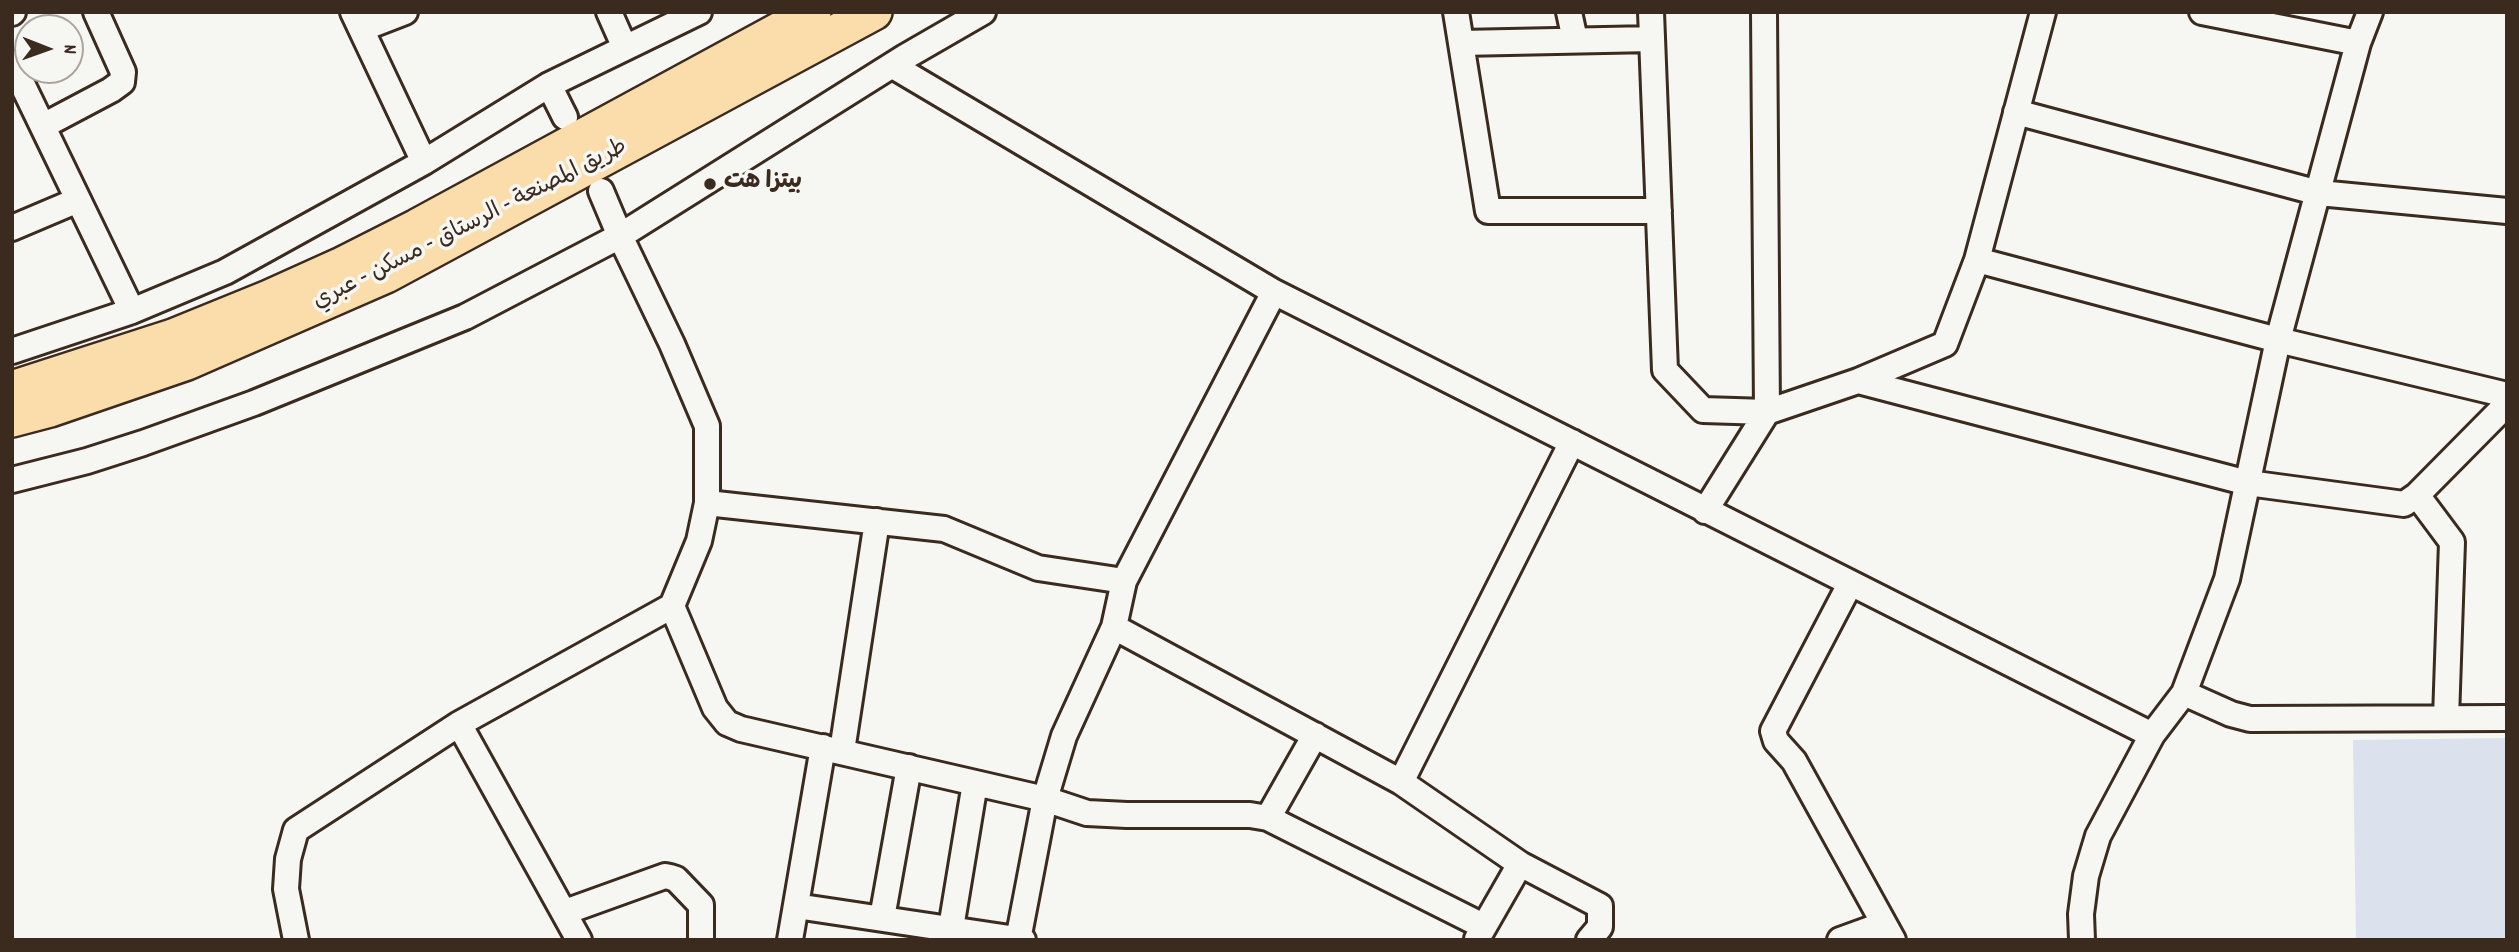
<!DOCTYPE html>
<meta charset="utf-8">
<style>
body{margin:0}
#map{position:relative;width:2519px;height:952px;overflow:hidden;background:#f6f6f2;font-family:Dekko,sans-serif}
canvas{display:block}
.frame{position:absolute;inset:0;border:14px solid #3b2a1e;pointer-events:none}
.north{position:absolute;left:14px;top:14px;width:70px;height:70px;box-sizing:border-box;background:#f6f6f2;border:2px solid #aba49d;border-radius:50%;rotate:91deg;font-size:19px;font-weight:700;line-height:28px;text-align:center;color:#3b2a1e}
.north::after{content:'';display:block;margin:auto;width:24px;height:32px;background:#3b2a1e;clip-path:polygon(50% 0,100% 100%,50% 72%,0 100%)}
</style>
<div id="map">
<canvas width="2519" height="952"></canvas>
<div class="frame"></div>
<div class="north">N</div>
</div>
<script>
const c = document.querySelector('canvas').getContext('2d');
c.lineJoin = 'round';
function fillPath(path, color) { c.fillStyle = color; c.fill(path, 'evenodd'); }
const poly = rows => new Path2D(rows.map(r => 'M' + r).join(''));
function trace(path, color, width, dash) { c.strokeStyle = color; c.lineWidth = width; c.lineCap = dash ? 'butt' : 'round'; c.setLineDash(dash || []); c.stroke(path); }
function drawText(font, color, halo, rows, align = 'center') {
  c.font = font + ' Dekko,"Playpen Sans Arabic",sans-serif'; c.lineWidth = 7; c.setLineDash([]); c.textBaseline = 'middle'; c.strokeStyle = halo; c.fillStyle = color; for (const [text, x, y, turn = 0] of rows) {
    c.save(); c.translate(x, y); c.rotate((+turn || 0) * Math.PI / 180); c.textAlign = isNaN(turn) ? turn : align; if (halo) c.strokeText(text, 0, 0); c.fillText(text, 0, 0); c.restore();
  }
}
const built = poly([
 [2507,738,2507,940,2356,940,2353,740]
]);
const minor = poly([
 [353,12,424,162],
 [609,12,625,48],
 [1456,12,1488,211,1659,211],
 [1569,12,1575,40],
 [1651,12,1665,370,1703,410,1767,412,1764,12],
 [2202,12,2358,43],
 [12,13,13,12],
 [361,29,405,12],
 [1461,43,1652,39],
 [12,63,132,311],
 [893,66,1274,292,2152,735],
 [549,85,565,117],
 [2016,112,2319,193,2507,211],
 [43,126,111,90,122,82,123,72,96,12],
 [12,228,78,200],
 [1977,260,2278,340,2507,395],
 [1274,292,1124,581,1114,627,1064,736,1045,799,1087,813,1127,815,1250,815,1268,818,1483,926],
 [12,351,132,311,225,272,424,162,549,85,699,12],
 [1858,381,2248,483,2404,504,2417,495,2507,404],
 [12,480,87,461,143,443,254,403,465,317,620,236,905,57,983,12],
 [2417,495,2452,542,2446,718],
 [707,503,944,529,1038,568,1124,581],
 [1705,511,1767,412,1858,381,1945,344,1977,260,2043,12],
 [1850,584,1773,731,1776,741,1794,761,1893,940],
 [672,606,715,708,727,723,741,729,1045,799,1018,940],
 [1114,627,1401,782,1520,864,1600,906,1600,927,1589,940],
 [2184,693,2231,714,2250,719,2507,718],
 [842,751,877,521],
 [1401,782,1572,442],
 [1268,818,1315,735],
 [796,906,1023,940],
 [565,912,665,876,670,877,676,879,701,905,701,940],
 [882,918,909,767],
 [1477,939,1520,864],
 [296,940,286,889,288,859,296,830,459,724],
 [579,940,459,724,672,606,699,541,707,503,707,426,672,344,620,236,601,191],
 [790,940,823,747],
 [949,940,975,783],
 [1840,940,1884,924],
 [2082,940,2081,914,2086,876,2098,836,2152,735,2184,693,2227,579,2278,340,2358,43,2370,12]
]);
const highway = poly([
 [12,389,173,337,269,298,340,266,417,227,813,12],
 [12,419,50,409,187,362,386,275,874,12]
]);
const markers = [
 [710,184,7,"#3b2a1e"]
];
const poiNames = [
 ["بيتزا هت",724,184]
];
const streetNames = [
 ["طريق المصنعة - الرستاق - مسكن - عبري",471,226,-27]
];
fillPath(built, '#dbe2ed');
trace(minor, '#3b2a1e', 30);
trace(highway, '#3b2a1e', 40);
trace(minor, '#f6f6f2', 24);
trace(highway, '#faddab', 35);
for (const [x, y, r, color] of markers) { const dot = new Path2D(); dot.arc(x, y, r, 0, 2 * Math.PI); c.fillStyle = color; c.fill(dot); trace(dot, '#f6f6f2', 2.5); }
drawText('bold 23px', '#3b2a1e', '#f6f6f2', poiNames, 'left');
drawText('23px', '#3b2a1e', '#f6f6f2', streetNames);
</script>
